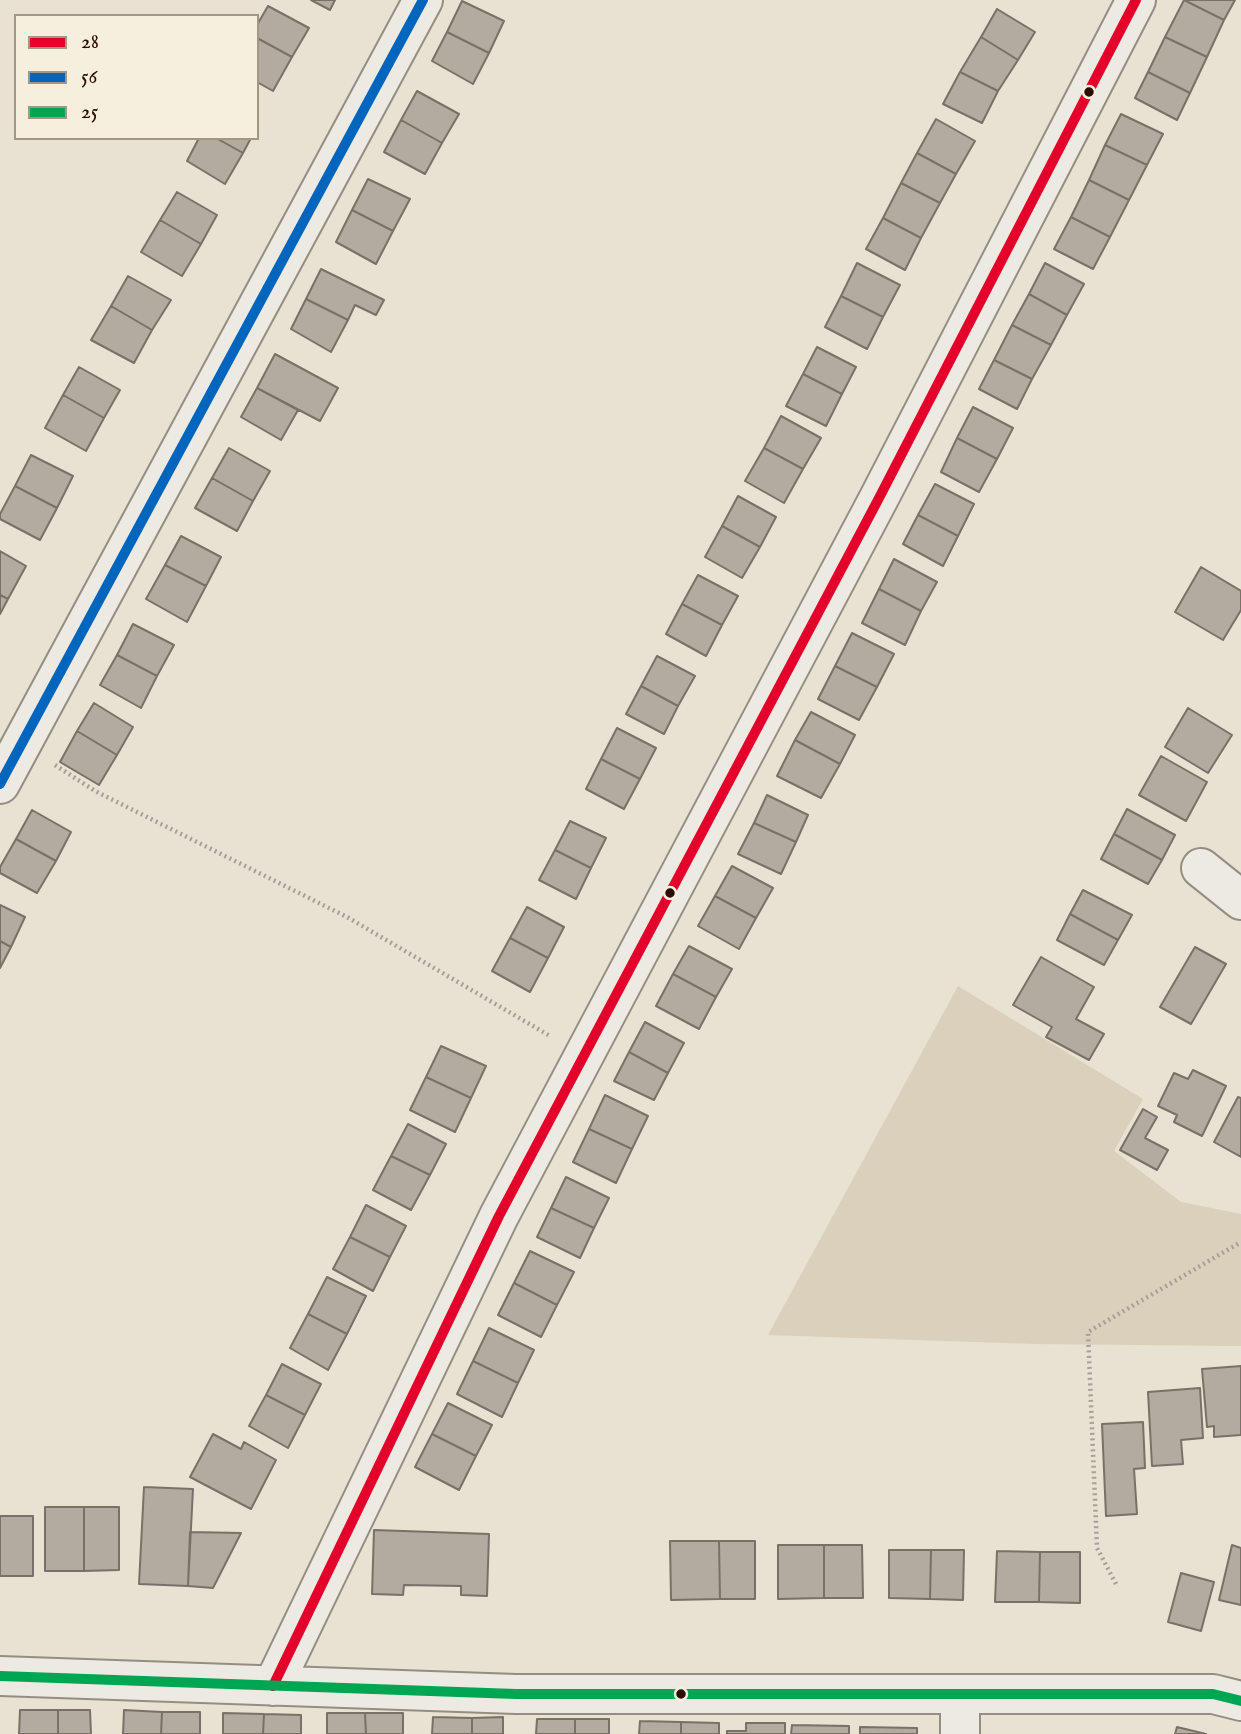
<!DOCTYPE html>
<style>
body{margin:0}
#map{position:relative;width:1241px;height:1734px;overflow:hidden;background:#e8e2d2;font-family:"IM FELL English",serif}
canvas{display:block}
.legend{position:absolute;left:14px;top:14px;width:245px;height:126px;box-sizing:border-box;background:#f5efdd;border:2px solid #a59585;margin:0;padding:9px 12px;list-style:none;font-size:21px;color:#2d0d01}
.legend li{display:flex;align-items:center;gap:14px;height:35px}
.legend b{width:35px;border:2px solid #a59585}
</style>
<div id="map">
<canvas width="1241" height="1734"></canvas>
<ul class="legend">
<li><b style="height:9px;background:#e4002b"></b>28</li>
<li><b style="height:9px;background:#0065bd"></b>56</li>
<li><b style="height:9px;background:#00a651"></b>25</li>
</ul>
</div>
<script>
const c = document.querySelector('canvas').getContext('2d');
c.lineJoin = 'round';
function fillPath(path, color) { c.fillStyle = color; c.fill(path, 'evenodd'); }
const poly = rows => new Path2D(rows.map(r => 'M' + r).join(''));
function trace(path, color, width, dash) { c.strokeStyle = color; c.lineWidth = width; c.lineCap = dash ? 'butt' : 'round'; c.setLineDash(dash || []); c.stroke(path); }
const green = poly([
 [958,986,1143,1099,1114,1151,1181,1202,1241,1214,1241,1346,1034,1344,768,1335]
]);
const building = poly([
 [311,0,335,0,330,10,311,0],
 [1184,0,1224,20,1207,57,1165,37,1184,0],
 [1184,0,1235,0,1224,20,1184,0],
 [462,1,504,21,489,53,447,32,462,1],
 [268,6,309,28,292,57,257,38,257,25,268,6],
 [997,9,1035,32,1018,60,981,37,997,9],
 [447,32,489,53,473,84,432,61,447,32],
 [981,37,1018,60,998,91,960,72,981,37],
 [1165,37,1207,57,1190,93,1148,72,1165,37],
 [257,38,292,57,273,91,257,82,257,38],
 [960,72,998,91,982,123,943,104,960,72],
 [1148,72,1190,93,1177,120,1135,98,1148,72],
 [417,91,459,114,442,143,401,120,417,91],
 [1121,114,1163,134,1147,165,1105,145,1121,114],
 [936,119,975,141,956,174,917,153,936,119],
 [401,120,442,143,425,174,384,152,401,120],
 [199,138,216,138,243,153,225,184,187,161,199,138],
 [216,138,251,138,243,153,216,138],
 [1105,145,1147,165,1129,200,1089,180,1105,145],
 [917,153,956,174,940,203,901,183,917,153],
 [368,179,410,199,393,231,352,210,368,179],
 [1089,180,1129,200,1110,237,1071,217,1089,180],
 [901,183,940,203,921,238,883,218,901,183],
 [177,192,217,215,201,244,160,220,177,192],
 [352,210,393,231,376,264,336,242,352,210],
 [1071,217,1110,237,1093,269,1054,249,1071,217],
 [883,218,921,238,905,270,866,249,883,218],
 [160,220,201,244,182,276,141,252,160,220],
 [857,263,900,285,883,317,841,296,857,263],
 [1045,263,1084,284,1067,315,1029,294,1045,263],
 [321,269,384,300,376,315,355,305,348,320,306,299,321,269],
 [128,276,171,300,152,330,111,306,128,276],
 [1029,294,1067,315,1051,345,1012,325,1029,294],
 [841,296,883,317,867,349,825,327,841,296],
 [306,299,348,320,331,352,291,329,306,299],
 [111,306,152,330,134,363,91,340,111,306],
 [1012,325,1051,345,1032,379,994,360,1012,325],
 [817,347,856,367,842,394,803,374,817,347],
 [275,354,338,388,320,421,257,388,275,354],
 [994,360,1032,379,1017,409,979,389,994,360],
 [79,367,120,390,104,418,63,395,79,367],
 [803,374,842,394,826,426,786,406,803,374],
 [257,388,298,410,281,440,241,417,257,388],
 [63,395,104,418,86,451,45,428,63,395],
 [973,407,1013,428,997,459,957,438,973,407],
 [781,416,821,438,803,469,764,448,781,416],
 [957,438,997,459,979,492,941,472,957,438],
 [229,448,270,471,253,501,212,478,229,448],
 [764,448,803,469,784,503,745,481,764,448],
 [31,455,73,476,57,508,15,486,31,455],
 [212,478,253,501,237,531,195,508,212,478],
 [935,484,974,504,958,536,918,515,935,484],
 [15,486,57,508,40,540,0,519,0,514,15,486],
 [738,496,776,517,760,547,722,526,738,496],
 [918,515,958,536,943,566,903,544,918,515],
 [722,526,760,547,742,578,705,557,722,526],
 [181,536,221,557,206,586,165,565,181,536],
 [0,551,26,566,8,599,0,595,0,551],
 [894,559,937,582,921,611,879,589,894,559],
 [165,565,206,586,187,622,146,599,165,565],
 [1201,567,1241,591,1241,610,1223,640,1175,612,1201,567],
 [698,575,738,596,722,625,682,604,698,575],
 [879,589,921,611,905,645,862,623,879,589],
 [0,595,8,599,0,614,0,595],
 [682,604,722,625,706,656,666,634,682,604],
 [133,624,174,645,157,676,117,655,133,624],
 [852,633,894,654,877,687,835,666,852,633],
 [117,655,157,676,141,708,100,685,117,655],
 [657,656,695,676,678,706,641,686,657,656],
 [835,666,877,687,859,720,818,699,835,666],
 [641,686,678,706,664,734,626,714,641,686],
 [94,703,133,727,117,755,77,731,94,703],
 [1188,708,1232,735,1208,773,1165,747,1188,708],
 [811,712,855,735,840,764,795,740,811,712],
 [617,728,656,748,640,779,601,759,617,728],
 [77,731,117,755,99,785,60,762,77,731],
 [795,740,840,764,821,798,777,776,795,740],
 [1161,756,1207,782,1186,821,1139,795,1161,756],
 [601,759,640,779,624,809,586,789,601,759],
 [767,795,808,815,796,842,754,823,767,795],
 [1127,809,1175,835,1162,860,1114,834,1127,809],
 [32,810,71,832,56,861,16,839,32,810],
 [570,821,606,838,591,868,555,850,570,821],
 [754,823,796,842,781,874,738,854,754,823],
 [1114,834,1162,860,1148,884,1101,859,1114,834],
 [16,839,56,861,37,893,0,873,0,867,16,839],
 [555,850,591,868,576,899,539,880,555,850],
 [732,866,773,888,756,918,715,896,732,866],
 [1083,890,1132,915,1118,940,1070,914,1083,890],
 [715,896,756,918,739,949,698,926,715,896],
 [0,905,25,917,11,947,0,941,0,905],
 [527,907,564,927,548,958,510,938,527,907],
 [1070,914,1118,940,1104,965,1057,940,1070,914],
 [510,938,548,958,530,992,492,971,510,938],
 [0,941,11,947,0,968,0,941],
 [689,946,732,969,716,997,673,974,689,946],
 [1195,947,1226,964,1191,1024,1160,1007,1195,947],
 [1041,957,1094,987,1076,1019,1104,1034,1089,1060,1046,1037,1052,1027,1013,1005,1041,957],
 [673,974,716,997,699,1029,656,1006,673,974],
 [645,1022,684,1043,668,1073,629,1052,645,1022],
 [441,1046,486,1066,471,1098,426,1077,441,1046],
 [629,1052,668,1073,654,1100,614,1081,629,1052],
 [1193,1070,1226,1086,1202,1136,1174,1122,1177,1115,1158,1106,1174,1073,1188,1079,1193,1070],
 [426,1077,471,1098,455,1132,410,1110,426,1077],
 [605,1095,648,1116,632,1149,589,1129,605,1095],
 [1238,1097,1241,1098,1241,1157,1214,1142,1238,1097],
 [1143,1109,1157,1117,1145,1138,1168,1150,1157,1170,1120,1150,1143,1109],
 [408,1124,446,1144,430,1175,391,1156,408,1124],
 [589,1129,632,1149,616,1183,573,1162,589,1129],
 [391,1156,430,1175,411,1210,373,1190,391,1156],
 [566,1177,609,1198,594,1228,551,1208,566,1177],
 [366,1205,406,1226,390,1257,350,1237,366,1205],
 [551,1208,594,1228,580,1258,537,1237,551,1208],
 [350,1237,390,1257,373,1291,333,1269,350,1237],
 [530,1251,574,1272,557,1305,514,1283,530,1251],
 [327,1277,366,1296,347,1334,308,1314,327,1277],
 [514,1283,557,1305,541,1337,498,1315,514,1283],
 [308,1314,347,1334,328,1370,290,1348,308,1314],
 [489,1328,534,1350,518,1383,473,1361,489,1328],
 [473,1361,518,1383,502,1417,457,1394,473,1361],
 [282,1364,321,1384,305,1415,266,1395,282,1364],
 [1241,1366,1241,1435,1214,1437,1214,1426,1207,1427,1202,1369,1241,1366],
 [1200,1388,1203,1438,1181,1440,1183,1464,1152,1466,1148,1392,1200,1388],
 [266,1395,305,1415,288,1448,249,1426,266,1395],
 [448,1403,492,1425,476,1456,432,1434,448,1403],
 [1143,1422,1145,1468,1134,1469,1137,1514,1106,1516,1102,1424,1143,1422],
 [213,1434,241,1449,244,1442,276,1460,251,1509,190,1477,213,1434],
 [432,1434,476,1456,459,1490,415,1467,432,1434],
 [144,1487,193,1489,188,1586,139,1584,144,1487],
 [45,1507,84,1507,84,1571,45,1571,45,1507],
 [84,1507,119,1507,119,1570,84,1571,84,1507],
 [0,1516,33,1516,33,1576,0,1576,0,1516],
 [374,1530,489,1534,487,1596,461,1595,461,1586,404,1585,403,1595,372,1594,374,1530],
 [190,1532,241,1533,213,1588,188,1586,190,1532],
 [670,1541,719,1541,720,1599,671,1600,670,1541],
 [719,1541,755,1541,755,1599,720,1599,719,1541],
 [778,1545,824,1545,824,1598,778,1599,778,1545],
 [824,1545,862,1545,863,1598,824,1598,824,1545],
 [1232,1545,1241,1548,1241,1605,1219,1600,1232,1545],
 [889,1550,931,1550,930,1599,889,1598,889,1550],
 [931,1550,964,1550,963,1600,930,1599,931,1550],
 [997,1551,1040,1552,1039,1602,995,1602,997,1551],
 [1040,1552,1080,1552,1080,1603,1039,1602,1040,1552],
 [1181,1573,1214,1582,1201,1631,1168,1622,1181,1573],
 [20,1710,58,1710,58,1734,19,1734,20,1710],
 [58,1710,90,1710,91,1734,58,1734,58,1710],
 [124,1710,162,1712,161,1734,123,1734,124,1710],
 [162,1712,200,1712,200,1734,161,1734,162,1712],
 [223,1713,264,1714,263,1734,223,1734,223,1713],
 [327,1713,365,1713,366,1734,327,1734,327,1713],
 [365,1713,403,1713,403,1734,366,1734,365,1713],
 [264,1714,301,1715,301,1734,263,1734,264,1714],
 [433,1717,472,1718,472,1734,432,1734,433,1717],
 [503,1717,503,1734,472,1734,472,1718,503,1717],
 [537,1719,575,1719,575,1734,536,1734,537,1719],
 [575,1719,609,1719,609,1734,575,1734,575,1719],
 [640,1721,681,1722,681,1734,639,1734,640,1721],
 [681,1722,719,1723,719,1734,681,1734,681,1722],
 [746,1723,785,1723,785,1734,727,1734,727,1731,746,1731,746,1723],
 [792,1725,849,1726,849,1734,791,1734,792,1725],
 [860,1727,917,1728,917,1734,860,1734,860,1727],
 [1177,1727,1206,1734,1175,1734,1177,1727]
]);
const path = poly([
 [55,765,95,791,347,917,550,1036],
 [1116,1584,1097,1548,1088,1332,1241,1242]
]);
const minor = poly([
 [0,784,423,0],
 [1201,868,1241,900],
 [0,1676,516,1694,1213,1694,1241,1701],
 [273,1686,499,1216,879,498,1136,0],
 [960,1734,960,1694]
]);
const bus1 = poly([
 [273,1686,499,1216,879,498,1136,0]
]);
const bus2 = poly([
 [0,784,423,0]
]);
const bus3 = poly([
 [0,1676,516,1694,1213,1694,1241,1701]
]);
const markers = [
 [1089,92,6,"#2d0d01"],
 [670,893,6,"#2d0d01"],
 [681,1694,6,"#2d0d01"]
];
fillPath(green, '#dad0bb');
fillPath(building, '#b2aba0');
trace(building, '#797167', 2);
trace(minor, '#948d82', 42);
trace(path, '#a7a199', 4.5, [2, 3.5]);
trace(minor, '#eceae2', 38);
trace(bus1, '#e4002b', 10);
trace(bus2, '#0065bd', 10);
trace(bus3, '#00a651', 10);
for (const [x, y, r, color] of markers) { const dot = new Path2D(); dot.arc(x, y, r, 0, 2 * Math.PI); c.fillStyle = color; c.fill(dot); trace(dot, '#f5efdd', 2.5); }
</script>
